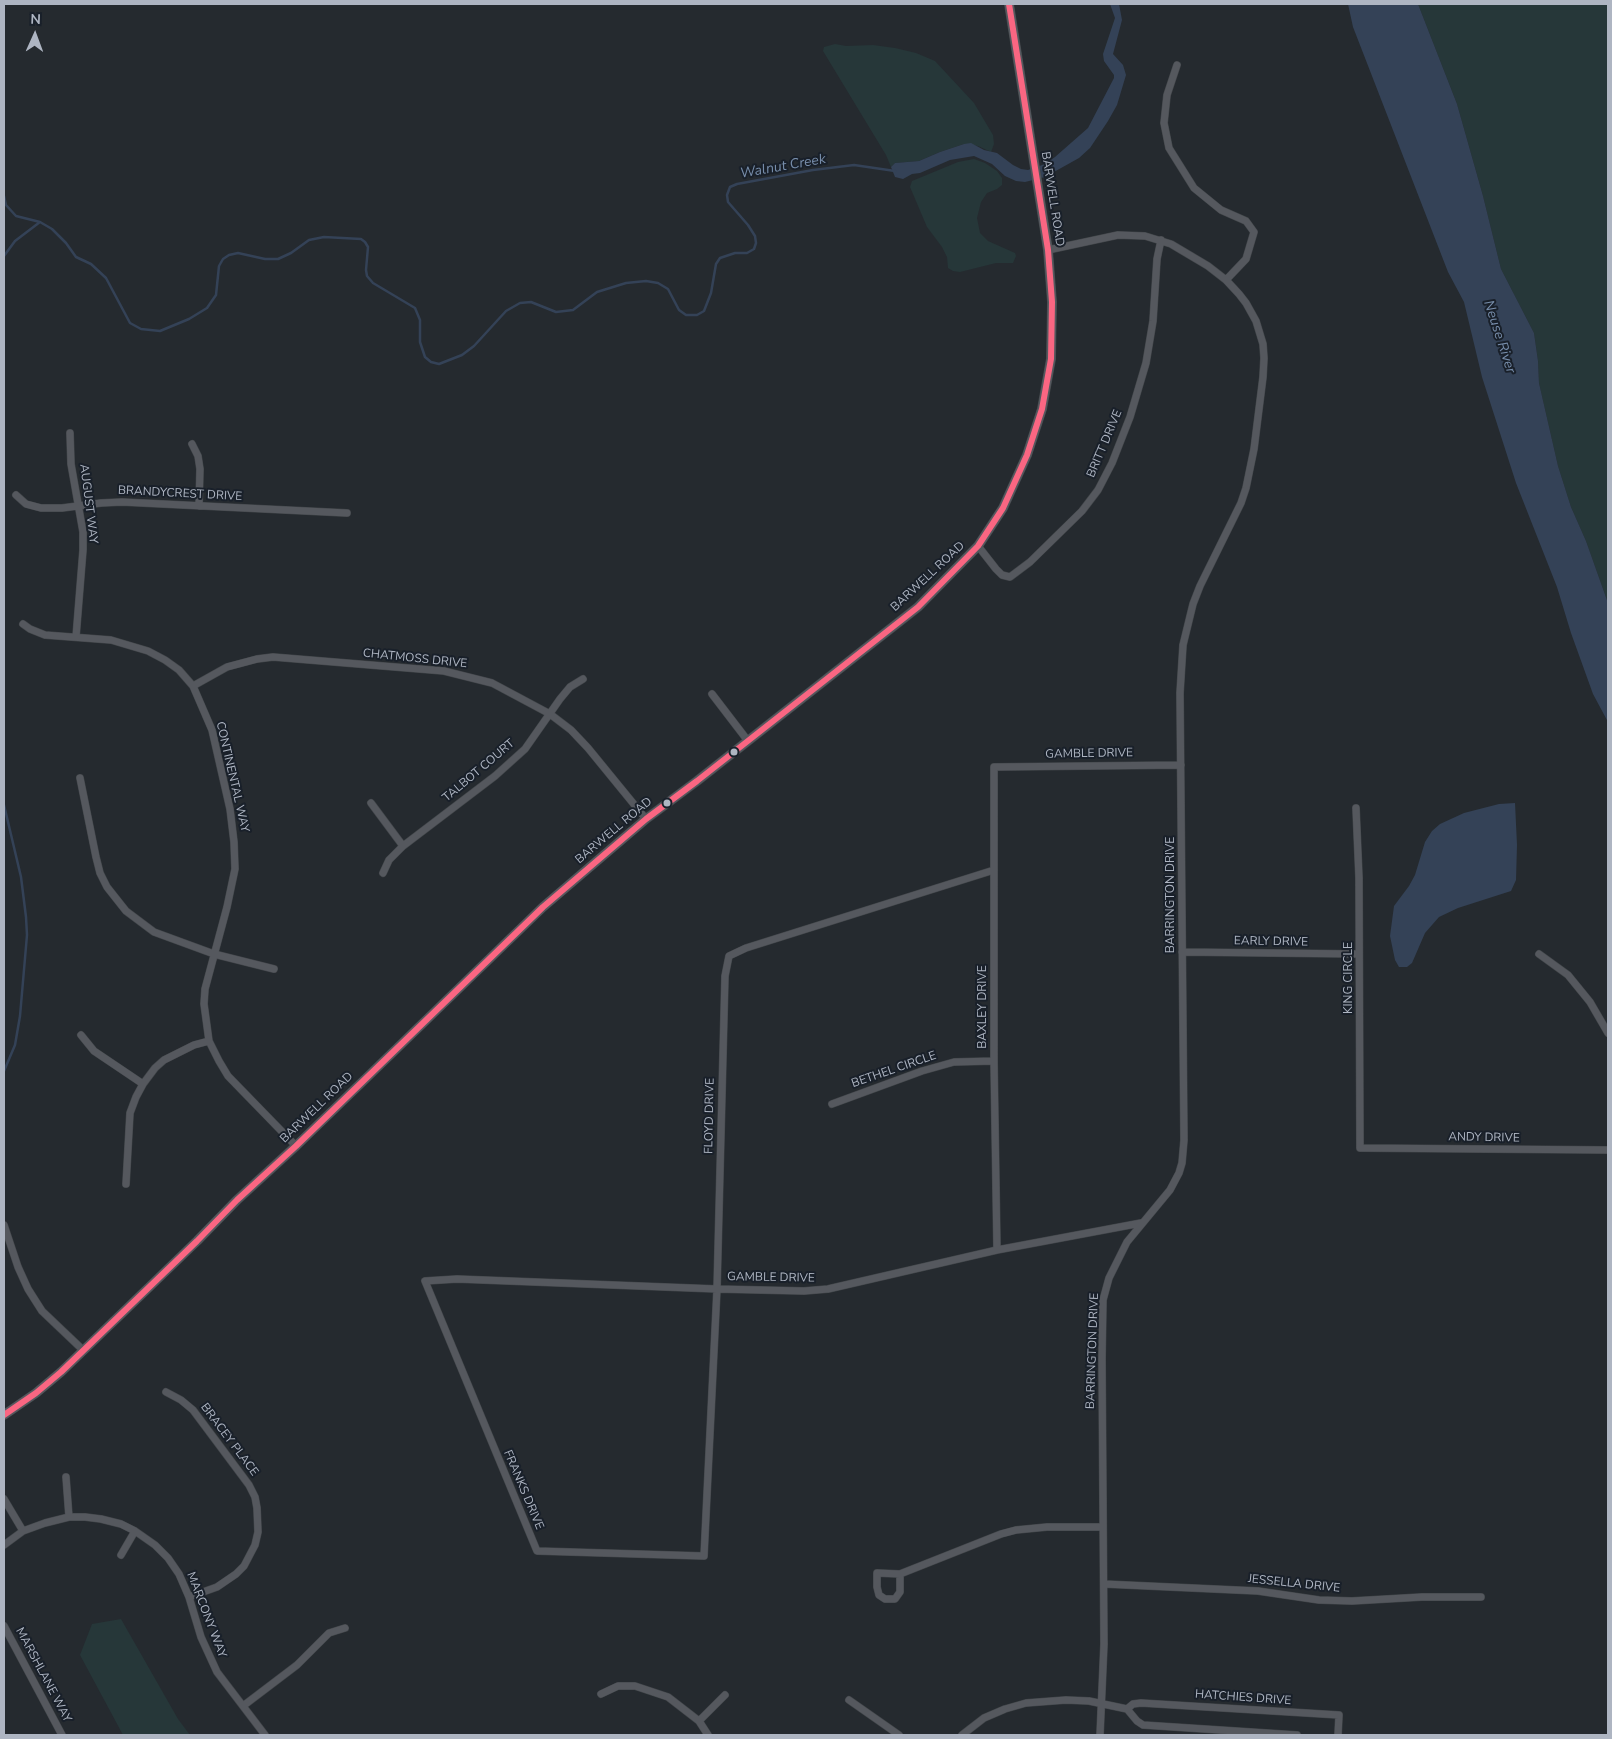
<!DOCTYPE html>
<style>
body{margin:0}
#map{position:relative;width:1612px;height:1739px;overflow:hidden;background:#252a2f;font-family:"Nunito Sans",sans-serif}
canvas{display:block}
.frame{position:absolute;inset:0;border:5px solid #aeb5c2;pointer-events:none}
.north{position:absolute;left:10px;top:10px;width:50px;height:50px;-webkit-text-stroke:4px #19202a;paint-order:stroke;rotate:2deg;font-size:14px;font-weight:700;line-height:20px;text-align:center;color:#aeb5c2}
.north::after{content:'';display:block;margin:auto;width:18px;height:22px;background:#aeb5c2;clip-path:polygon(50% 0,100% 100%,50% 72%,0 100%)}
</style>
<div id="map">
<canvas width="1612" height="1739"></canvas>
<div class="frame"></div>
<div class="north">N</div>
</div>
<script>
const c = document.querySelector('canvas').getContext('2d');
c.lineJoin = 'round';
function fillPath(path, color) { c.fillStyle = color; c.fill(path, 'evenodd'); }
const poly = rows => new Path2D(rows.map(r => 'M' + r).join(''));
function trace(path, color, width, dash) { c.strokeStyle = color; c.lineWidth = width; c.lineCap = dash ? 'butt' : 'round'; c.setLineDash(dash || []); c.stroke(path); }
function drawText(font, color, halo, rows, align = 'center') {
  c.font = font + ' "Nunito Sans",sans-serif'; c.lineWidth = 4; c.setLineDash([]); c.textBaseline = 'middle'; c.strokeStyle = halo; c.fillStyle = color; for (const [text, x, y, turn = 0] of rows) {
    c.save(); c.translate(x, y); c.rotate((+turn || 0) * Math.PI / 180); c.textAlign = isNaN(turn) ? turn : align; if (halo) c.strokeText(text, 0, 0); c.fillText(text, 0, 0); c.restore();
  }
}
const green = poly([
 [1418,4,1608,4,1608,603,1586,541,1571,507,1558,466,1539,383,1538,361,1534,333,1501,269,1483,196,1457,104],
 [835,44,846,46,873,45,895,48,916,53,935,61,974,103,993,135,994,144,991,152,978,146,964,144,940,152,919,161,895,163,891,167,886,155,823,51,824,47],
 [974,159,985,163,997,171,1002,178,1002,185,997,189,987,193,981,202,977,218,980,233,988,241,1015,253,1016,256,1013,263,996,263,960,272,953,271,948,268,947,257,942,247,927,227,910,187,912,181,958,162],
 [121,1619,178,1719,190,1735,123,1735,80,1655,92,1624]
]);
const water = poly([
 [1110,4,1119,4,1122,20,1113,54,1123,65,1126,75,1117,105,1108,121,1090,148,1079,158,1045,177,1025,182,1016,181,1005,176,992,164,974,156,950,160,920,173,912,174,903,179,895,177,891,167,895,163,919,161,940,152,964,144,971,143,984,150,997,153,1013,165,1021,169,1028,170,1045,164,1055,157,1088,128,1114,78,1114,75,1104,61,1103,54,1115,18],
 [1348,4,1418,4,1457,104,1483,196,1501,269,1534,333,1538,361,1539,383,1558,466,1571,507,1586,541,1608,603,1608,722,1593,694,1571,633,1557,587,1516,483,1482,377,1464,302,1448,272,1353,27],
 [1515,803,1517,845,1516,880,1511,891,1458,908,1439,917,1425,933,1412,963,1407,967,1399,967,1395,960,1390,936,1394,906,1409,886,1415,875,1425,842,1432,831,1440,824,1464,813,1499,804]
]);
const stream = poly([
 [4,196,6,205,16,216,40,222,52,229,66,243,76,257,91,264,106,278,130,323,141,329,160,331,189,319,207,308,216,295,219,266,223,259,229,255,238,253,265,259,278,259,291,253,309,240,324,237,361,239,365,242,368,247,366,270,367,276,373,283,415,308,420,320,420,342,425,357,431,362,439,364,462,355,474,346,506,311,520,303,531,302,556,312,573,310,597,292,626,283,646,281,658,283,668,289,679,310,686,315,697,315,704,311,711,293,716,264,720,258,735,253,747,253,754,249,756,243,755,236,748,225,728,202,727,195,730,187,737,184,813,170,854,165,895,171],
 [4,256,15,241,40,222],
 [4,805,21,877,26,917,27,935,20,1016,15,1045,4,1071]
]);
const minor = poly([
 [1177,65,1167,95,1164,123,1169,148,1194,188,1221,210,1246,221,1254,232,1246,259,1226,280],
 [1048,250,1118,235,1145,236,1171,244,1208,266,1226,280,1239,294,1246,303,1256,321,1263,344,1264,358,1263,377,1254,449,1246,488,1241,503,1200,586,1193,604,1183,645,1180,693,1184,1140,1182,1163,1179,1173,1170,1190,1127,1242,1109,1278,1103,1300,1102,1359,1104,1644,1100,1735],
 [70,433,71,464,83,532,83,550,76,637],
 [192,444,198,456,200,469,199,506],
 [16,495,26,504,41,508,62,508,101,503,122,502,347,513],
 [978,546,996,569,1002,575,1010,577,1030,562,1082,511,1098,490,1112,463,1130,417,1146,363,1153,321,1157,259,1161,240],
 [23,624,30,629,45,635,111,640,148,651,165,660,179,670,193,686,212,730,230,809,234,842,235,869,227,907,205,989,204,1004,209,1041,219,1061,228,1076,296,1146],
 [193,686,227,667,257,659,273,657,444,671,492,683,550,714,571,730,588,748,646,819],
 [712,694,748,741],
 [80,778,96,857,100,873,107,887,126,911,154,932,214,954,274,969],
 [371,803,403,846],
 [1356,808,1359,878,1360,1148,1608,1150],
 [994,870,746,948,729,956,725,976,717,1289,704,1556,537,1551,425,1281,457,1279,717,1289,804,1291,828,1289,997,1250,1141,1223],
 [383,873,389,860,403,846,495,776,525,749,560,699,570,687,583,679],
 [1182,952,1359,954],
 [1539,954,1568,975,1590,1002,1608,1033],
 [81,1035,94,1051,143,1084],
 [832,1104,922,1071,954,1062,994,1061],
 [126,1184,130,1113,136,1097,143,1084,155,1068,164,1060,194,1045,209,1041],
 [4,1225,18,1267,28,1289,42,1311,83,1350],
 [997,1250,994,1061,994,767,1181,765],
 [166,1392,181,1400,193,1410,249,1485,255,1497,257,1508,258,1532,255,1545,244,1566,236,1574,217,1587,189,1597],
 [66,1477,69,1517],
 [4,1499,23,1531],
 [4,1545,23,1531,45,1523,69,1517,85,1517,101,1519,121,1524,135,1531,155,1545,168,1558,179,1574,189,1597,201,1637,217,1672,265,1735],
 [121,1555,135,1531],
 [900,1574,900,1592,895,1599,885,1599,879,1595,877,1587,877,1573,900,1574,1001,1534,1016,1530,1047,1527,1103,1527],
 [1104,1584,1258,1591,1319,1600,1352,1601,1422,1597,1481,1597],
 [4,1626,62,1735],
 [601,1694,618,1686,635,1686,668,1697,699,1721,708,1735],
 [849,1700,899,1735],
 [243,1706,297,1665,329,1633,345,1628],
 [1127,1709,1137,1721,1143,1725,1297,1735],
 [699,1721,725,1695],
 [962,1735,984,1718,1005,1709,1026,1703,1066,1700,1089,1701,1127,1709,1133,1704,1141,1703,1339,1715,1338,1735]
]);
const tertiary = poly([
 [4,1415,36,1393,61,1372,197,1241,237,1200,296,1146,543,907,646,819,697,781,918,607,978,546,1003,508,1027,455,1042,409,1051,359,1052,302,1048,250,1009,4]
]);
const bus1 = poly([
 [4,1415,36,1393,61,1372,197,1241,237,1200,296,1146,543,907,646,819,697,781,918,607,978,546,1003,508,1027,455,1042,409,1051,359,1052,302,1048,250,1009,4]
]);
const markers = [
 [734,752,4.5,"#aeb5c2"],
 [667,803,4.5,"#aeb5c2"]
];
const streetNames = [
 ["BARWELL ROAD",1052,199,81],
 ["BRITT DRIVE",1105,444,-67],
 ["BRANDYCREST DRIVE",180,494,3],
 ["AUGUST WAY",88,504,83],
 ["BARWELL ROAD",928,577,-43],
 ["CHATMOSS DRIVE",415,659,6],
 ["GAMBLE DRIVE",1089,754,-1],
 ["TALBOT COURT",479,771,-40],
 ["CONTINENTAL WAY",232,777,77],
 ["BARWELL ROAD",614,831,-40],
 ["BARRINGTON DRIVE",1171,895,-90],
 ["EARLY DRIVE",1271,942,1],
 ["KING CIRCLE",1349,978,-90],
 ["BAXLEY DRIVE",983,1007,-90],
 ["BETHEL CIRCLE",894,1070,-19],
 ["BARWELL ROAD",317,1108,-44],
 ["FLOYD DRIVE",710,1116,-89],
 ["ANDY DRIVE",1484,1138,1],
 ["GAMBLE DRIVE",771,1278,1],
 ["BARRINGTON DRIVE",1093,1351,-88],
 ["BRACEY PLACE",229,1440,53],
 ["FRANKS DRIVE",523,1490,67],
 ["JESSELLA DRIVE",1294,1584,6],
 ["MARCONY WAY",206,1615,69],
 ["MARSHLANE WAY",43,1675,62],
 ["HATCHIES DRIVE",1243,1698,4]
];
const waterNames = [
 ["Walnut Creek",783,167,-10],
 ["Neuse River",1499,337,72]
];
fillPath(green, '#263739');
fillPath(water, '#344257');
trace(stream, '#344257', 2.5);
trace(minor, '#42464a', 8);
trace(tertiary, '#42464a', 10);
trace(minor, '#55585e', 7);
trace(tertiary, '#55585e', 9);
trace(bus1, '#fa6682', 6);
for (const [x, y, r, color] of markers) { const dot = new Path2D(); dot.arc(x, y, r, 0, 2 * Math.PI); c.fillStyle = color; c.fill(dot); trace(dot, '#19202a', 2); }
drawText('12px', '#aeb5c2', '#19202a', streetNames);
drawText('italic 14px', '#778daa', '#19202a', waterNames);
</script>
